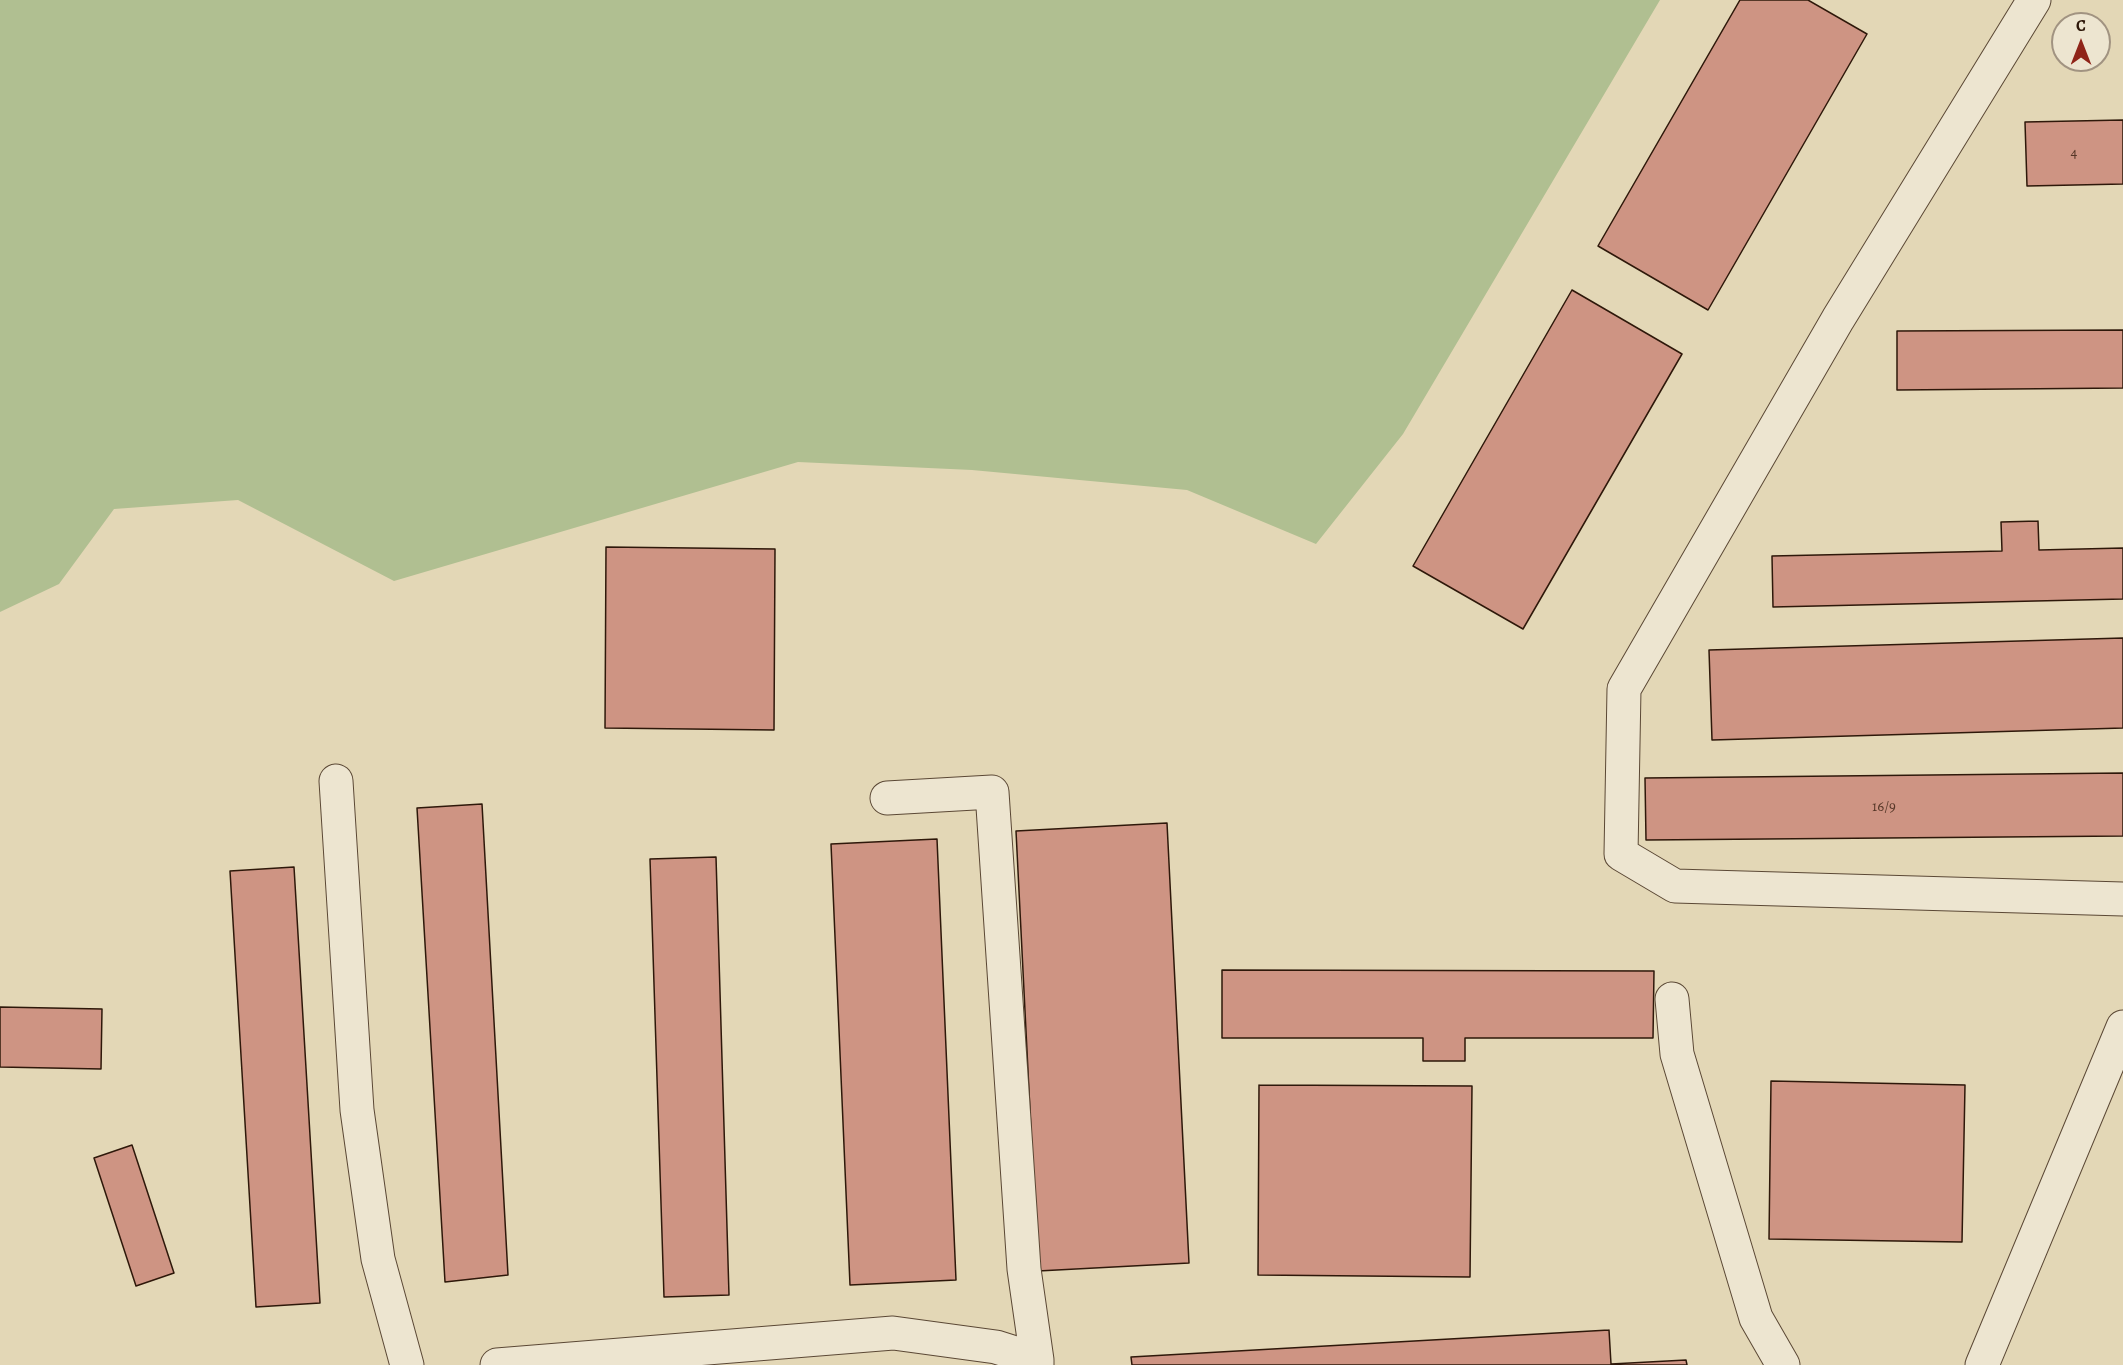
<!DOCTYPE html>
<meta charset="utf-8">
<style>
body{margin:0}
#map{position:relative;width:2123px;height:1365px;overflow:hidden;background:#e3d7b6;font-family:Alegreya,serif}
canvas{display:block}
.north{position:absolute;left:2051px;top:12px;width:60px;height:60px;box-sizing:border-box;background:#ede5d0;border:2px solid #a19381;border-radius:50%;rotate:0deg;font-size:16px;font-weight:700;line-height:24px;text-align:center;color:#2e180a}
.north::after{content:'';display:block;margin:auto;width:21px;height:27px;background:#8f2418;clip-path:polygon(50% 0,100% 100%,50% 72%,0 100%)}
</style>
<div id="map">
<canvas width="2123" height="1365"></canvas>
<div class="north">С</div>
</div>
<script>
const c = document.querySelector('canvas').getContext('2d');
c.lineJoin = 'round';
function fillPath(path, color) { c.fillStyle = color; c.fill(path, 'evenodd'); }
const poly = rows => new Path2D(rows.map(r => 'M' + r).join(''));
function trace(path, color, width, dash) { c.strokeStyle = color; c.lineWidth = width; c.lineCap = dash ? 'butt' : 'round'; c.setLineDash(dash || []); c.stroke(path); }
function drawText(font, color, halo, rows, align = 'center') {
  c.font = font + ' Alegreya,serif'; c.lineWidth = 5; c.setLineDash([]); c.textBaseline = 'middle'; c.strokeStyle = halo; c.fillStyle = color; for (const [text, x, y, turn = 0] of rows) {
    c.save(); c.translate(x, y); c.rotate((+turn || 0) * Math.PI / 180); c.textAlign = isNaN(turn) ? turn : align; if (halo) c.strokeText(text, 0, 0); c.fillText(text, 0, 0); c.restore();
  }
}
const green = poly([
 [0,0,1660,0,1403,434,1316,544,1187,490,972,470,798,462,394,581,238,500,114,509,59,584,0,612]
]);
const building = poly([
 [1740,0,1808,0,1867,34,1708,310,1598,246,1740,0],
 [2123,120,2123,184,2027,186,2025,122,2123,120],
 [1572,290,1682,354,1523,629,1413,566,1572,290],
 [2123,330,2123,388,1897,390,1897,331,2123,330],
 [2038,521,2039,550,2123,548,2123,599,1773,607,1772,556,2002,551,2001,522,2038,521],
 [606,547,775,549,774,730,605,728,606,547],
 [2123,638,2123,728,1712,740,1709,650,2123,638],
 [2123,773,2123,836,1646,840,1645,778,2123,773],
 [482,804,508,1275,445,1282,417,808,482,804],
 [1167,823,1189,1263,1038,1271,1016,831,1167,823],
 [937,839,956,1280,850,1285,831,844,937,839],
 [716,857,729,1295,664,1297,650,859,716,857],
 [294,867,320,1303,256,1307,230,871,294,867],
 [1222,970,1654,971,1653,1038,1465,1038,1465,1061,1423,1061,1423,1038,1222,1038,1222,970],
 [0,1007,102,1009,101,1069,0,1067,0,1007],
 [1771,1081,1965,1085,1962,1242,1769,1239,1771,1081],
 [1259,1085,1472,1086,1470,1277,1258,1275,1259,1085],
 [132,1145,174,1273,136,1286,94,1158,132,1145],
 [1609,1330,1611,1364,1686,1360,1687,1365,1132,1365,1131,1357,1609,1330]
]);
const minor = poly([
 [2034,0,1838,319,1624,689,1621,854,1675,886,2123,899],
 [336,781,357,1110,378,1259,407,1365],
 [887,798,992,792,1024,1269,1037,1360],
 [1672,999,1677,1054,1756,1318,1783,1365],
 [497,1365,893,1333,996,1347,1037,1360,1037,1365],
 [1982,1365,2123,1027]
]);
const numberNames = [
 ["4",2074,153],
 ["16/9",1884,807]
];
fillPath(green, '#b0bf91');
fillPath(building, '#ce9483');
trace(building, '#2e180a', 1.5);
trace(minor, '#5b4835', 35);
trace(minor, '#ede5d0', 33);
drawText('15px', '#563728', null, numberNames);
</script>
